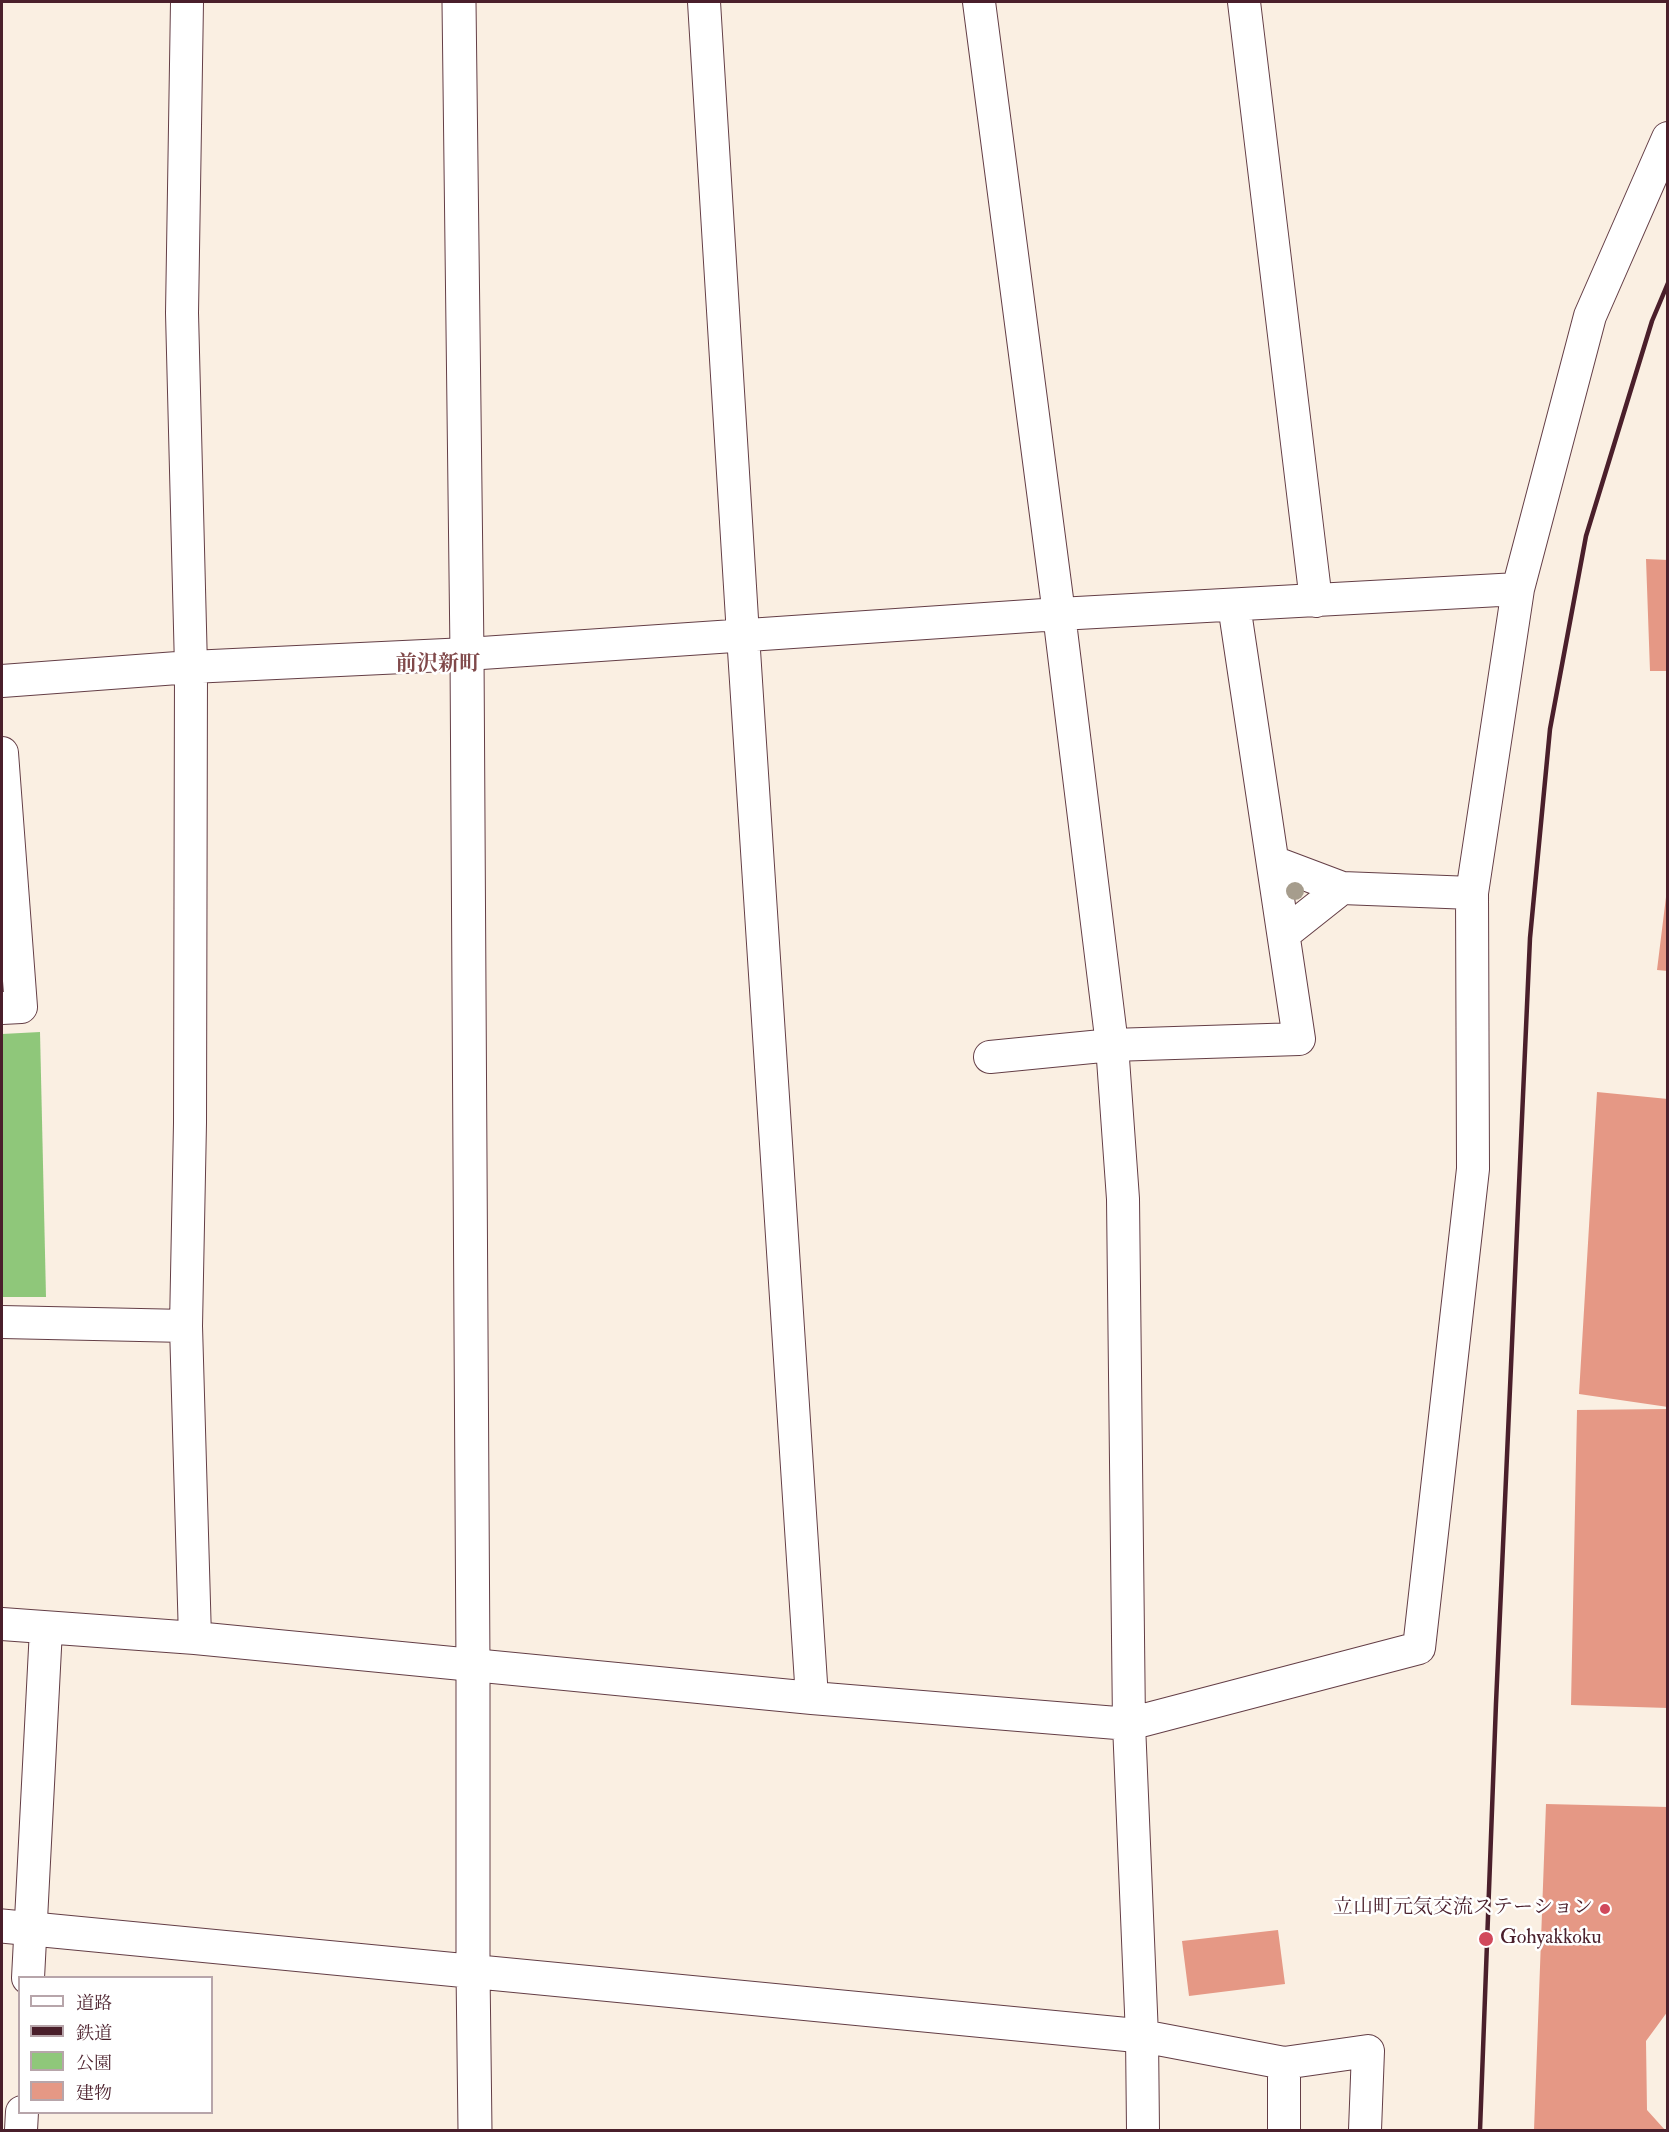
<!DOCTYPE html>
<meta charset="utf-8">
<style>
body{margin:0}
#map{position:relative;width:1669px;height:2132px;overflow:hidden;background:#faefe2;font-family:"IM FELL Double Pica","Noto Serif JP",serif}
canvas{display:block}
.frame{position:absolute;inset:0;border:3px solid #4a1f2b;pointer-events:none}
.legend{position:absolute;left:18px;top:1976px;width:195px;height:138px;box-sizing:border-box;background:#fff;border:2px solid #b7a5aa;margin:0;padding:8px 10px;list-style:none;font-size:18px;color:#4a1f2b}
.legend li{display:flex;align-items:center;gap:12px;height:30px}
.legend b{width:30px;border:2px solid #b7a5aa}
</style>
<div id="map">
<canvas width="1669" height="2132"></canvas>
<div class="frame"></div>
<ul class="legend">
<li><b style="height:8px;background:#fff"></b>道路</li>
<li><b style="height:8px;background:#4a1f2b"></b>鉄道</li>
<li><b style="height:16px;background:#8fc77a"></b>公園</li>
<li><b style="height:16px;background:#e59885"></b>建物</li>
</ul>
</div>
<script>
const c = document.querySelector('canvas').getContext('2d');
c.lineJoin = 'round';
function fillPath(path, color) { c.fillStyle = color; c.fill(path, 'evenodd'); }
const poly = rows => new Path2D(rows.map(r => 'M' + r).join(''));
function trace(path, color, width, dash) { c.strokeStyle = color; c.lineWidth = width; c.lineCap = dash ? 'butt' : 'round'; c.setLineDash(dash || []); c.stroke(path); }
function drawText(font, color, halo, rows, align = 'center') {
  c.font = font + ' "IM FELL Double Pica","Noto Serif JP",serif'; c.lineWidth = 5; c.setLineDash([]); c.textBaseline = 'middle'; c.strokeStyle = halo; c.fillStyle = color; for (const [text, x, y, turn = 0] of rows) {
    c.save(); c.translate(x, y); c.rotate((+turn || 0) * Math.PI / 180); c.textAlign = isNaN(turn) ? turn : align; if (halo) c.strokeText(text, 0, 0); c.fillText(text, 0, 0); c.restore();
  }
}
const green = poly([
 [40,1032,46,1297,2,1297,2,1034]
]);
const building = poly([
 [1646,559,1668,560,1668,671,1650,671],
 [1666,897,1668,898,1668,971,1657,970],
 [1597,1092,1668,1099,1668,1407,1579,1394],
 [1668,1409,1668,1708,1571,1705,1577,1410],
 [1546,1804,1668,1807,1668,2011,1646,2041,1647,2110,1665,2130,1534,2130],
 [1278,1930,1285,1984,1189,1996,1182,1941]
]);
const street = poly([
 [187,2,182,313,191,667,190,1123,186,1326,195,1638],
 [704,2,743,635,812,1698],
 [979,2,1059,614,1112,1045,1123,1199,1129,1724,1142,2036,1143,2130],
 [1244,2,1316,601],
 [2,681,191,667,467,654,1059,614,1518,589],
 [2,753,21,1007,2,1008],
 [1273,862,1342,888,1284,934],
 [1342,888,1472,893],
 [990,1057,1112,1045,1299,1039,1234,605],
 [2,1322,186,1326],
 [2,1624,195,1638,812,1698,1129,1724,1419,1648,1473,1169,1472,893,1518,589,1590,316,1668,138],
 [28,1978,46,1629],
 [1142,2036,1284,2063,1368,2051,1365,2130],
 [1284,2063,1284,2130],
 [21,2130,22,2112]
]);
const secondary = poly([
 [459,2,467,654,473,1666,473,1971,475,2130],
 [2,1926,1142,2036]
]);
const rail = poly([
 [1480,2130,1496,1703,1530,938,1550,729,1586,536,1652,321,1668,283]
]);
const trees = [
 [1295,891]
];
const markers = [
 [1605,1909,6,"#d1495b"],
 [1486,1939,8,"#d1495b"]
];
const poiNames = [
 ["立山町元気交流ステーション",1593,1909],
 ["Gohyakkoku",1500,1939,"left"]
];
const neighbourhoodNames = [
 ["前沢新町",438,665]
];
fillPath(green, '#8fc77a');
fillPath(building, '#e59885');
trace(street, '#643e46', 34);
trace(secondary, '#643e46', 35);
trace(street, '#fff', 32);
trace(secondary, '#fff', 33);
trace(rail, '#4a1f2b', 4.5);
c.fillStyle = '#a69d8d';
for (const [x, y] of trees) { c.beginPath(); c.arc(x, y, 9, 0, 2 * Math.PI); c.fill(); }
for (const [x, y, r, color] of markers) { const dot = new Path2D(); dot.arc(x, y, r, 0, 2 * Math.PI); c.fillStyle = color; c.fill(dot); trace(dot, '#fff', 2); }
drawText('20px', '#4a1f2b', '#fff', poiNames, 'right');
drawText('bold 21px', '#80494a', '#fff', neighbourhoodNames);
</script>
